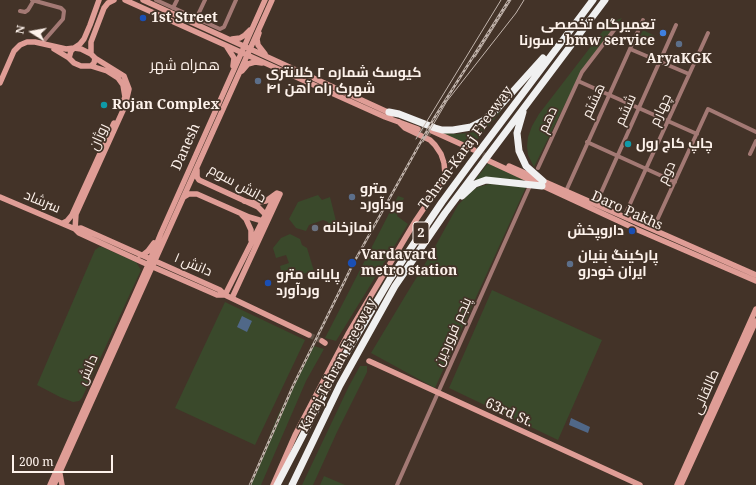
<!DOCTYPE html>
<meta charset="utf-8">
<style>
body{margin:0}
#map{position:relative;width:756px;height:485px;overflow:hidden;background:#433328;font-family:"Noto Serif",serif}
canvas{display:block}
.north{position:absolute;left:12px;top:12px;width:40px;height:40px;-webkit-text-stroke:3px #433328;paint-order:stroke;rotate:281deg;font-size:11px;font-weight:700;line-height:16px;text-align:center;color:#fdf2eb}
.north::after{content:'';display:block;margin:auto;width:14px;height:18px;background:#fdf2eb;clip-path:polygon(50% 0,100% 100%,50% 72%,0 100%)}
.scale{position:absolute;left:12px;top:455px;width:101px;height:18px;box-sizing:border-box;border:2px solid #fdf2eb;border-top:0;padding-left:5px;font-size:12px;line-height:14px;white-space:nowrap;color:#fdf2eb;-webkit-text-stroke:3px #433328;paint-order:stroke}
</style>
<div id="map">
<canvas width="756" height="485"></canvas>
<div class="north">N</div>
<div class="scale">200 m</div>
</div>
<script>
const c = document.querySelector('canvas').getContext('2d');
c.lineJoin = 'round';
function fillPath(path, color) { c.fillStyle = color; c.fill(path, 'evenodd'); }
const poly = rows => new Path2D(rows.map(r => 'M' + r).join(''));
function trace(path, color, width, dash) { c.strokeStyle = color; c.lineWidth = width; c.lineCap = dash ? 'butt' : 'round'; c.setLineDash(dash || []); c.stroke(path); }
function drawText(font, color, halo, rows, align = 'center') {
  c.font = font + ' "Noto Serif",Cairo,serif'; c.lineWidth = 3.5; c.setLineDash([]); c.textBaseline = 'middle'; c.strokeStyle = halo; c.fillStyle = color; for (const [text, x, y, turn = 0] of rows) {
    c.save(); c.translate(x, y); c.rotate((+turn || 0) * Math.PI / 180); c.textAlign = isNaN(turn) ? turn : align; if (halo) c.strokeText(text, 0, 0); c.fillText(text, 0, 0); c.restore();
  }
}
const green = poly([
 [622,18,581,72,534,167,528,155,527,146,528,137,532,126,539,114,609,23],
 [643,30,655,36,652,41,640,36],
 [502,110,472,146,440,132,455,134,470,133,478,130],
 [489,162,524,180,475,180],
 [489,184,526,187,435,388,371,353,407,293,431,254,458,205,472,191,478,187],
 [318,195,322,200,330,197,337,225,333,225,329,228,328,222,323,220,309,225,306,231,296,228,289,219,298,202],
 [398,196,404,198,397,216,408,224,336,341,325,338],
 [290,234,300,239,302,245,307,248,314,271,283,279,280,266,289,263,286,255,276,258,273,248,281,238],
 [99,247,102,247,136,262,141,270,82,398,79,401,73,402,60,397,37,385,95,250],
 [492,290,602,340,558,440,449,388],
 [225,302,305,340,255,445,175,408],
 [314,346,324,349,306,381,261,485,250,485,279,413],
 [360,366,367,366,367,372,337,432,313,485,302,485,349,386],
 [324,476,345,485,320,485]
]);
const water = poly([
 [242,316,252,321,247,332,237,327],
 [571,418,590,427,588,433,569,425]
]);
const secondaryTunnel = poly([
 [418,129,431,134],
 [475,151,491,158],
 [309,335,322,341]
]);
const street = poly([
 [32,0,61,8,64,11,63,19,42,43],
 [156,0,220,29,224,27,236,0],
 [173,8,177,0],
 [20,11,25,12,28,10,34,0],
 [196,19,205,0],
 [630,49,689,74],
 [578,81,697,134],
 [587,142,675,182],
 [750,154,756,141],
 [538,168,582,72,618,25],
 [566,191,643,20],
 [596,204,676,25],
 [624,217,708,33],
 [653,229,708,109,756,132],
 [397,485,529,188]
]);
const secondary = poly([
 [125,0,385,117,418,129],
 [143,0,392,114],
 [259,33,257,39,258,45,265,54],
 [232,39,240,38,245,35,250,30],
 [227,47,234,58,233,66],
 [54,49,69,58,74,63,81,66,91,66,94,63,95,58,91,54,81,49,74,48,71,51,69,58],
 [91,54,91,42,104,8,108,3,114,0],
 [91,66,107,71,118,78,123,85,125,97,123,102],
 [242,71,248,64,255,62,262,63],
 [0,83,14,51,20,45,27,42,35,42,66,49,74,48,80,44,84,39,90,25,99,0],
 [432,131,474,150],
 [489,161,638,230,756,281],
 [509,166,756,275],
 [197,170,197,177,199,180,258,207,268,217],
 [0,197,75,229,81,228,220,290,225,295,309,335],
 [184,197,189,194,197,194,249,217,266,222],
 [242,215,246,219,251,230,251,240],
 [63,223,67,221,72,215,114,123],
 [75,229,79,233,153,267,217,295,225,295,275,196],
 [75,229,76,214,125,106,129,89,124,76,95,58],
 [140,255,143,255,148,251,154,243],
 [232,298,280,194,277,193,266,201,252,203,244,201],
 [322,341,325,343],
 [369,361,640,485],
 [60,474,62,485],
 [50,485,148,265,161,233,265,0],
 [54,485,272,0],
 [273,485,295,435,348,334,416,220,441,183,445,174,444,163,441,154,435,145,430,140,405,128,399,122],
 [677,485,756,309],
 [681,485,756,321]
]);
const highway = poly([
 [389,112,399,114,435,128,442,130,453,130,471,127,483,121,498,108,543,58],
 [523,112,517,133,519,151,526,166,543,181],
 [462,196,475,184,486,180,542,186],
 [277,485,340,364,390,279,442,202,472,161,593,0],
 [292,485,340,385,395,286,445,213,605,0]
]);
const tram = poly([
 [475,57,511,0],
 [416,139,501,0],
 [423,142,447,101,516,13,524,0]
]);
const rail = poly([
 [250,485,293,386,353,264,433,120,509,0]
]);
const markers = [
 [143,18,4,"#1a4fb4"],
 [663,33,4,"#3f7fe0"],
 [679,44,4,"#5c6f8a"],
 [258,81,4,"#5c6f8a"],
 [104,105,4,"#0f9aa8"],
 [628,144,4,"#0f9aa8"],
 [352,197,4,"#5c6f8a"],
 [315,228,4,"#6b7280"],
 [632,231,4,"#1a4fb4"],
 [352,263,5,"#1a4fb4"],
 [570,264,4,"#5c6f8a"],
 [268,283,4,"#1a4fb4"]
];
const shields = [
 [421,233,16]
];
const shieldNames = [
 ["2",421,233]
];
const poiNames = [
 ["1st Street",151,18],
 ["تعمیرگاه تخصصی",655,25,"right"],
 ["سورنا - bmw service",655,41,"right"],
 ["AryaKGK",679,59,"center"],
 ["کیوسک شماره ۲ کلانتری",266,73],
 ["۴۱ شهرک راه آهن",266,89],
 ["Rojan Complex",112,105],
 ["چاپ کاج رول",636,144],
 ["مترو",360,189],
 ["وردآورد",360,205],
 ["نمازخانه",323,228],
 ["داروپخش",624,231,"right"],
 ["Vardavard",361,255],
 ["metro station",361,271],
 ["پارکینگ بنیان",578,256],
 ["ایران خودرو",578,272],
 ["پایانه مترو",276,275],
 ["وردآورد",276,291]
];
const streetNames = [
 ["هشتم",594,101,-65],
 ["ششم",626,110,-66],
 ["چهارم",661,110,-66],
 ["دهم",548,120,-65],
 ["روژان",99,137,-66],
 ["Danesh",186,147,-66],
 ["Tehran-Karaj Freeway",466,148,-54],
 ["دوم",667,173,-65],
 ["دانش سوم",237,184,29],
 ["سرشاد",42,202,23],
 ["Daro Pakhs",627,211,24],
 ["دانش ۱",193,265,23],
 ["پنجم فروردین",453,332,-66],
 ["Karaj-Tehran Freeway",338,365,-62],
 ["دانش",88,370,-66],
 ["طالقانی",706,392,-66],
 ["63rd St.",509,413,24]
];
const neighbourhoodNames = [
 ["همراه شهر",185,66]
];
fillPath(green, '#3a492b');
fillPath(water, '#506888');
trace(secondaryTunnel, '#5f5045', 5.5, [5.5, 3]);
trace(street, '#a37974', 4);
trace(secondary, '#df9d96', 5.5);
trace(highway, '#f0f0f0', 7);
trace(tram, '#c2b5ad', 1);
trace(rail, '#c2b5ad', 2.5);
trace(rail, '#433328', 1, [3]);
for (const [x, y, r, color] of markers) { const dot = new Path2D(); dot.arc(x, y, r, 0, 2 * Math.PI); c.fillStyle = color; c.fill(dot); trace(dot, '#433328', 1.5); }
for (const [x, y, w] of shields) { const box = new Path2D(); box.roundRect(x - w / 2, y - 11, w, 22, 3); c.fillStyle = '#433328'; c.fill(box); trace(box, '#fdf2eb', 1); }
drawText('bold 13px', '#fdf2eb', null, shieldNames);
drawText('bold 14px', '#fdf2eb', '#433328', poiNames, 'left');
drawText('14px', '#fdf2eb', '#433328', streetNames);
drawText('15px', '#fdf2eb', '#433328', neighbourhoodNames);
</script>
